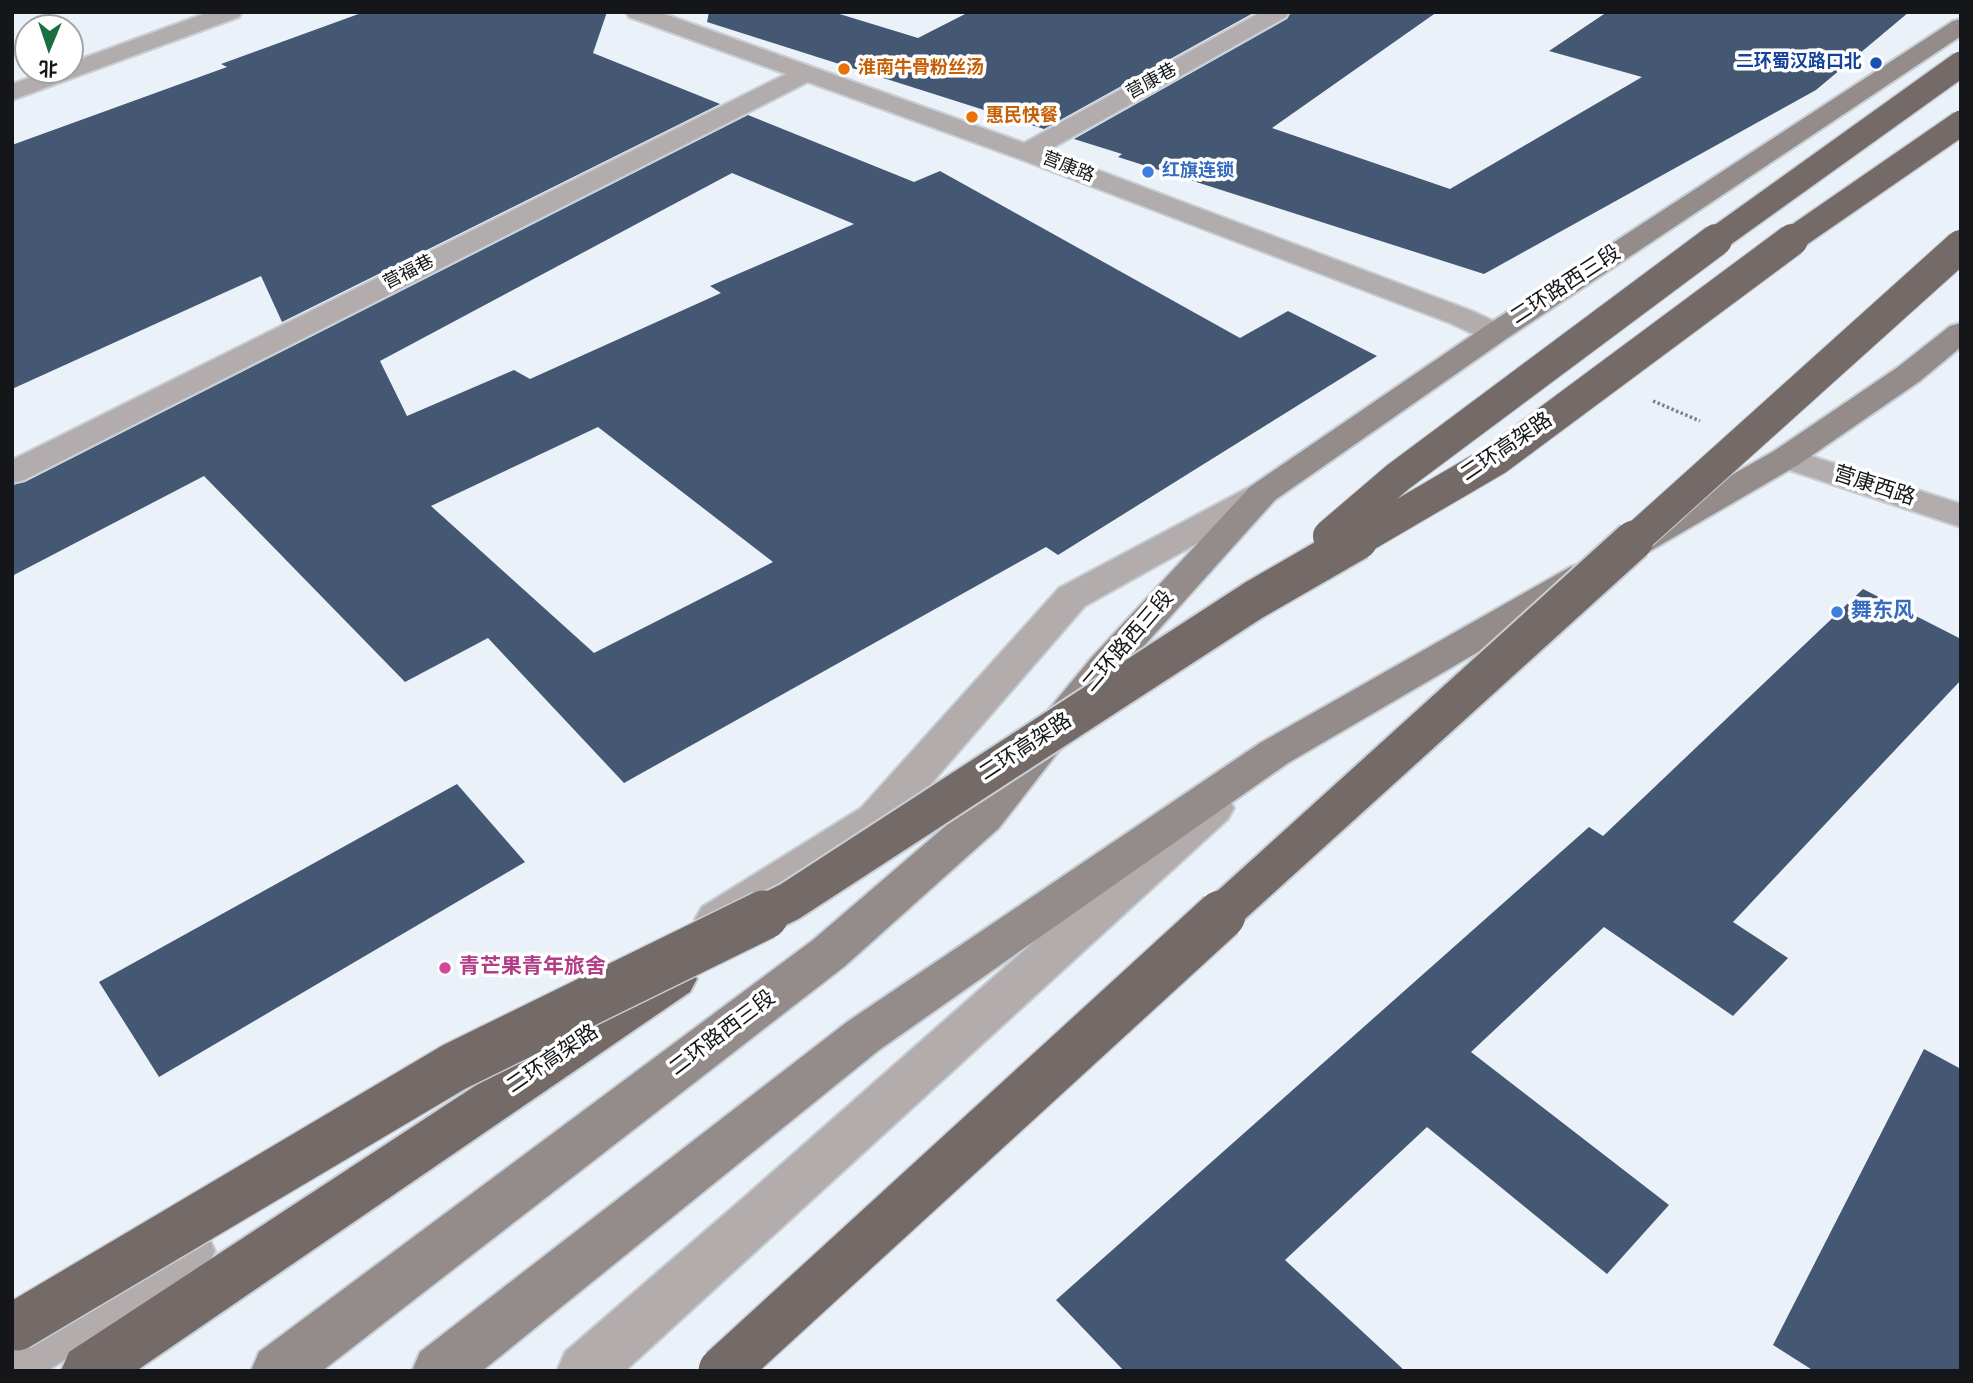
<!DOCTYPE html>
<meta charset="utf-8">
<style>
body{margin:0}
#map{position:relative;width:1973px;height:1383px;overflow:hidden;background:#eaf1f9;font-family:Jost,"Noto Sans SC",sans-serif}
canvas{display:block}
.frame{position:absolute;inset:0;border:14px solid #141619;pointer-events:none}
.north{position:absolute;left:14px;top:14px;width:70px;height:70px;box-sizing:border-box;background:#fff;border:2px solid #a1a2a3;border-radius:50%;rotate:182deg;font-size:19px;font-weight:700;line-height:28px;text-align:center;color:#141619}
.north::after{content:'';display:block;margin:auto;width:24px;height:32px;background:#1a6e40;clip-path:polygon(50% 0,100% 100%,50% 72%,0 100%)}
</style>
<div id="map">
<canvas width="1973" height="1383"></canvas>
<div class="frame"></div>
<div class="north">北</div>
</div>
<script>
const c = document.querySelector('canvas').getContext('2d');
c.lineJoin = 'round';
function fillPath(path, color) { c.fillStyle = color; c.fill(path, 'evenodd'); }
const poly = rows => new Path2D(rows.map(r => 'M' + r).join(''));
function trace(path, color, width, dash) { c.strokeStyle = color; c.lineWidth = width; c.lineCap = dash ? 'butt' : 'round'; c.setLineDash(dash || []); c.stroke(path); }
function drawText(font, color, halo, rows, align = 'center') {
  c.font = font + ' Jost,"Noto Sans SC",sans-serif'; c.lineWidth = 7; c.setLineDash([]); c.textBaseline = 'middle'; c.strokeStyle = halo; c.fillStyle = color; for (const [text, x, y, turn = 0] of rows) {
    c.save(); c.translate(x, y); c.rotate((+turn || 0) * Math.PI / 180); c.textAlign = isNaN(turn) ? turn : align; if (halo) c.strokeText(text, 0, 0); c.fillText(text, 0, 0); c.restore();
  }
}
const building = poly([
 [364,12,607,12,593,53,720,104,282,322,261,276,12,389,12,145,227,67,221,64],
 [709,12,833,12,918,38,969,12,1255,12,1044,129,707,22],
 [1291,12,1437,12,1272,128,1450,189,1642,77,1549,51,1607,12,1909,12,1816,90,1484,274,1118,157,1122,154,1074,139,1287,19],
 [748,115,914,182,940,171,1240,338,1288,311,1377,356,1058,555,1046,547,624,783,488,638,405,682,204,476,12,576,12,485,25,482],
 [732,173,854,224,710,286,721,293,530,379,514,370,407,416,380,361],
 [598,427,773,562,594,653,431,506],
 [1863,589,1961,639,1961,680,1733,922,1788,958,1733,1016,1604,927,1471,1052,1669,1205,1607,1274,1427,1127,1285,1260,1405,1371,1124,1371,1056,1300,1589,827,1603,836],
 [457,784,525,862,159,1077,99,982],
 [1924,1049,1961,1069,1961,1371,1814,1371,1773,1345]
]);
const path = poly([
 [1653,401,1700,421]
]);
const minor = poly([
 [209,12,242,12,239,17,12,100,12,84,52,70,70,70,70,63,209,12],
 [626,12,659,12,1024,143,1261,12,1289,12,1286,17,1047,151,1472,311,1506,327,1510,333,1506,339,1495,342,1484,339,1450,323,1017,158,808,82,24,480,12,483,12,460,786,74,629,17,626,12]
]);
const tertiary = poly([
 [1786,448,1961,504,1961,527,1774,465,1769,458,1774,451,1786,448],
 [1263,482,1275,486,1280,493,1275,500,1085,606,891,830,732,931,717,937,702,931,695,919,702,907,861,808,1059,588,1251,486,1263,482],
 [1213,792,1228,797,1234,808,1228,819,625,1371,557,1371,565,1352,741,1200,1198,797,1213,792],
 [189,1227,207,1234,215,1251,207,1268,47,1371,12,1371,12,1331,171,1234,189,1227]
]);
const secondary = poly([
 [1961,19,1961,36,1506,339,1275,500,1118,675,999,828,845,966,322,1371,251,1371,259,1352,813,940,969,806,1092,657,1251,486,1484,327,1953,21,1961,19],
 [1961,323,1961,347,1920,381,1798,465,1650,551,1638,554,1626,551,1620,543,1626,535,1774,451,1898,367,1950,326,1961,323],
 [1583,563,1596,567,1601,575,1596,583,1288,763,879,1050,482,1371,412,1371,420,1352,847,1022,1260,743,1570,567,1583,563]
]);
const trunk = poly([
 [674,960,690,966,697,979,690,992,136,1371,61,1371,69,1352,658,966,674,960]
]);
const trunkBridgeFar3 = poly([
 [1714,241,1961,64],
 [1790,241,1961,123]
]);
const trunkBridgeFar2 = poly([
 [1329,536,1398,477,1716,240],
 [1355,542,1497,459,1792,240],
 [1632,542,1961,246]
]);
const trunkBridgeFar1 = poly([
 [760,916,789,902,1254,600,1358,540],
 [1219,916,1634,540]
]);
const trunkBridge = poly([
 [17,1326,454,1067,764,915],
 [723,1371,1221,915]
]);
const markers = [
 [1876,63,7,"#1a4fb4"],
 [844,69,7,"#e8710a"],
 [972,117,7,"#e8710a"],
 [1148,172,7,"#3f7fe0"],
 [1837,612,7,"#3f7fe0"],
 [445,968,7,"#d1479c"]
];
const farTransitnames = [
 ["二环蜀汉路口北",1862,63]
];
const farFoodnames = [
 ["淮南牛骨粉丝汤",858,69],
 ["惠民快餐",986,117]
];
const farStreetnames = [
 ["营康巷",1152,82,-29],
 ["营康路",1068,168,21],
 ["营福巷",409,273,-27]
];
const farShopnames = [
 ["红旗连锁",1162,172]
];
const streetNames = [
 ["二环路西三段",1566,286,-33],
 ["二环高架路",1507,448,-34],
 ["营康西路",1874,487,18],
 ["二环路西三段",1129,642,-49],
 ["二环高架路",1026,748,-33],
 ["二环路西三段",723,1034,-37],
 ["二环高架路",553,1060,-34]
];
const shopNames = [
 ["舞东风",1851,612]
];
const hotelNames = [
 ["青芒果青年旅舍",459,968]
];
fillPath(building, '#445873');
trace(minor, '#c8ced5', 4);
trace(tertiary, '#c8ced5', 4);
trace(secondary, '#c8ced5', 4);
trace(trunk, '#c8ced5', 4);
trace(path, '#7c8186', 3.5, [2.5, 2.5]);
fillPath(minor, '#b2adac');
fillPath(tertiary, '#b2adac');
fillPath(secondary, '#938c8a');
fillPath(trunk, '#746b69');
trace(trunkBridgeFar3, '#c8ced5', 28, []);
trace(trunkBridgeFar2, '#c8ced5', 34, []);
trace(trunkBridgeFar1, '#c8ced5', 43, []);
trace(trunkBridge, '#c8ced5', 52, []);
trace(trunkBridgeFar3, '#746b69', 25);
trace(trunkBridgeFar2, '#746b69', 32);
trace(trunkBridgeFar1, '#746b69', 39);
trace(trunkBridge, '#746b69', 49);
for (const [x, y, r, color] of markers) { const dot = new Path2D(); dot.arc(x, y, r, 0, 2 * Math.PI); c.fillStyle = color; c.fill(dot); trace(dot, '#fff', 2.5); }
drawText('bold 18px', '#164399', '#fff', farTransitnames, 'right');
drawText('bold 18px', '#c56008', '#fff', farFoodnames, 'left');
drawText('18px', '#141619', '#fff', farStreetnames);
drawText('bold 18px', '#366cbe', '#fff', farShopnames, 'left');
drawText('21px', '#141619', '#fff', streetNames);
drawText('bold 21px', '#366cbe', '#fff', shopNames, 'left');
drawText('bold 21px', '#b23c85', '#fff', hotelNames, 'left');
</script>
